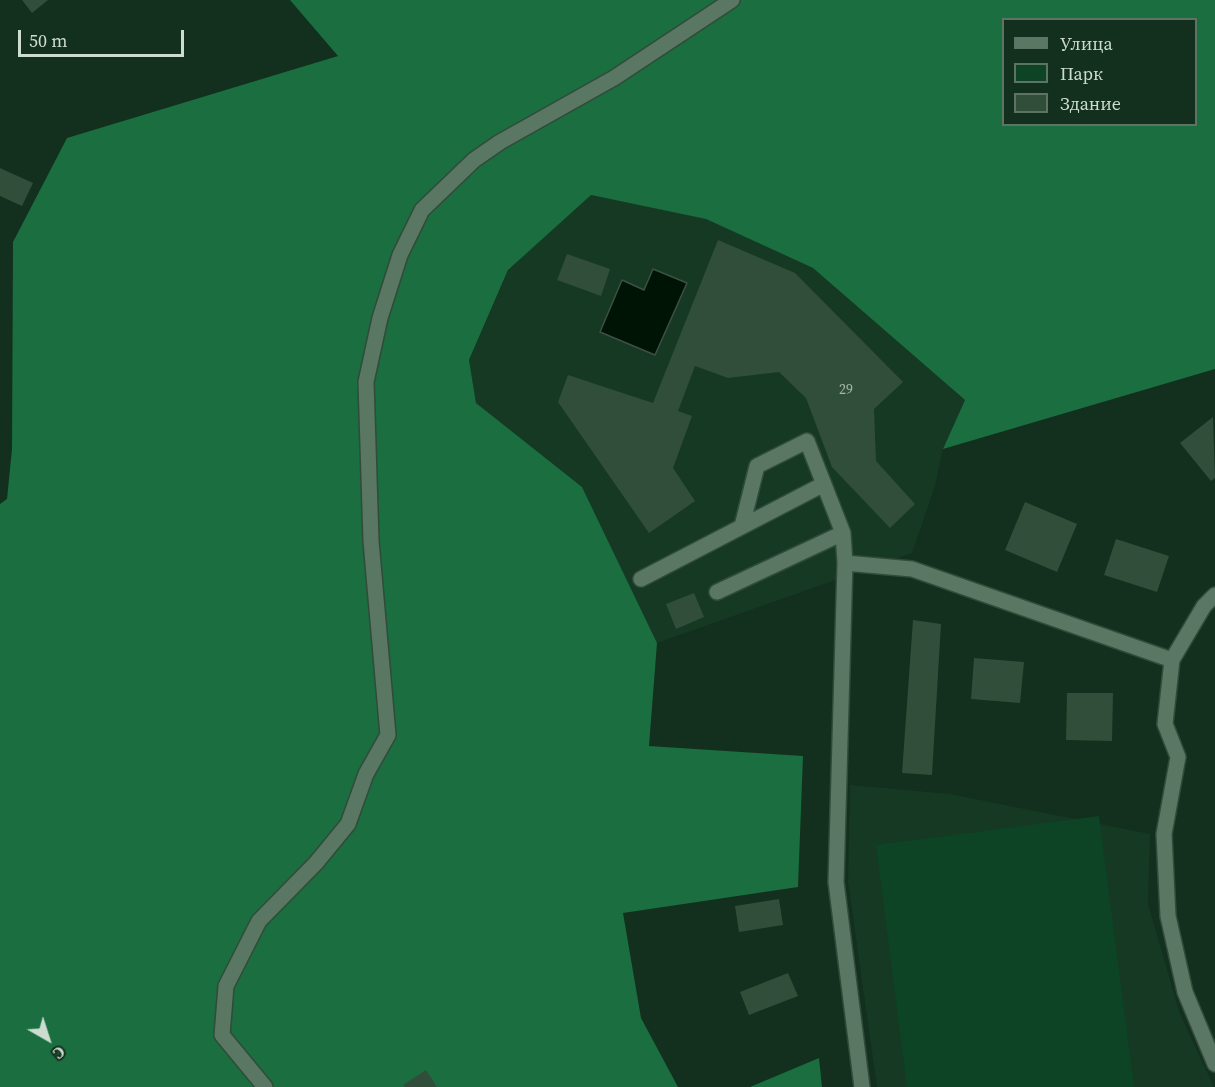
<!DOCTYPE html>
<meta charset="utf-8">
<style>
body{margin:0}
#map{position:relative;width:1215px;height:1087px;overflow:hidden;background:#132f1d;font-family:"Source Serif 4",serif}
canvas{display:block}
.legend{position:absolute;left:1002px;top:18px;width:195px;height:108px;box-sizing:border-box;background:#132f1d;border:2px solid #5d7465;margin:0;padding:8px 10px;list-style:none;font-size:18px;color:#ccdcd0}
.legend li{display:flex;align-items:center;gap:12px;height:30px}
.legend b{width:30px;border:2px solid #5d7465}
.north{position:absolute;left:18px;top:1009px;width:60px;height:60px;-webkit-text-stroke:4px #132f1d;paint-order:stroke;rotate:141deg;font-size:16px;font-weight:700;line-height:24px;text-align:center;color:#ccdcd0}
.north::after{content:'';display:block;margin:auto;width:21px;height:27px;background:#ccdcd0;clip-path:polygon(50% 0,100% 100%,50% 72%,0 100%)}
.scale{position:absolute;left:18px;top:30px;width:166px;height:27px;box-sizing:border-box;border:3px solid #ccdcd0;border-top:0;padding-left:8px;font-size:18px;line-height:21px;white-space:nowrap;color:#ccdcd0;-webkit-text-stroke:4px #132f1d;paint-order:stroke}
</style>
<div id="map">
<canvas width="1215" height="1087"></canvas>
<ul class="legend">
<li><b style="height:8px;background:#597762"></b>Улица</li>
<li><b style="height:16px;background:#0c4425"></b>Парк</li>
<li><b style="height:16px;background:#314e3a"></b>Здание</li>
</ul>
<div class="north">С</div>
<div class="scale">50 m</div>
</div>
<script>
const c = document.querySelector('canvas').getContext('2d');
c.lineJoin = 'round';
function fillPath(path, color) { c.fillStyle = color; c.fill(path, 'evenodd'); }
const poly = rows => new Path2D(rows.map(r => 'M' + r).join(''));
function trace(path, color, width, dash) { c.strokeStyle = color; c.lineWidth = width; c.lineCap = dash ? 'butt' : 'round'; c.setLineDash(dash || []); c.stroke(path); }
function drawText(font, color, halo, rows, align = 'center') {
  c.font = font + ' "Source Serif 4",serif'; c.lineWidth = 6; c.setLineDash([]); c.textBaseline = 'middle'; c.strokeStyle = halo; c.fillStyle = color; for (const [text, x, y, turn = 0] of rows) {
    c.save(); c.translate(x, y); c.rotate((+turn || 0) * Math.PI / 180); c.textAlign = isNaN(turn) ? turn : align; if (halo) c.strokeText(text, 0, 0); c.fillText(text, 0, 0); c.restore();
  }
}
const built = poly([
 [590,195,704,218,813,268,965,400,943,449,935,486,912,553,657,643,582,487,476,403,469,361,509,269],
 [850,785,950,794,1150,834,1148,904,1180,1014,1214,1087,877,1087,848,882]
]);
const green = poly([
 [1099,816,1134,1087,907,1087,876,845]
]);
const forest = poly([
 [290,0,1215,0,1215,369,943,449,965,400,813,268,706,219,591,195,508,270,469,360,476,403,582,487,657,643,649,746,803,756,798,887,623,913,641,1018,678,1087,0,1087,0,504,7,499,12,449,13,242,67,138,338,56],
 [1004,20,1196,20,1196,124,1004,124],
 [819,1058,822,1087,750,1087]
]);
const water = poly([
 [653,269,687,283,655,355,600,332,622,280,644,290,653,269]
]);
const building = poly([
 [22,0,48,0,32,13],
 [0,168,33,183,22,206,0,196],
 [718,240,795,273,903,382,874,409,876,461,915,504,890,528,832,467,806,398,779,372,728,378,695,366,678,411,692,416,673,468,695,501,649,533,558,402,568,375,653,403],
 [567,254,610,269,601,296,557,280],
 [1213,417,1215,478,1211,481,1180,443],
 [1025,502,1077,524,1057,572,1005,550],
 [1116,539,1169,556,1157,592,1104,575],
 [694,593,704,617,676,629,666,604],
 [913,620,941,624,932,775,902,773],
 [974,658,1024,662,1020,703,971,699],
 [1067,693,1113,693,1112,741,1066,740],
 [779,899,783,925,739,932,735,906],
 [788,973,798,996,749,1015,740,992],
 [426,1070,437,1087,405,1087,403,1085]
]);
const minor = poly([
 [742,526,757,466,807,441,843,533,845,563,836,882,862,1087],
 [845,563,912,569,1172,660],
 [641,579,824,484],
 [717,592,843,533],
 [1215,595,1204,606,1172,660,1165,724,1178,757,1164,834,1168,916,1185,992,1215,1064],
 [265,1087,222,1035,226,986,259,921,316,863,348,824,366,774,388,735,371,541,366,382,380,318,400,255,422,210,474,160,500,142,614,78,732,0]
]);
const numberNames = [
 ["29",846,390]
];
fillPath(built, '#163924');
fillPath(green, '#0c4425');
fillPath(forest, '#1a6e40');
fillPath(water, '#001406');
trace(water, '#3d5043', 1.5);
fillPath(building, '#314e3a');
trace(minor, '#314b3a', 18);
trace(minor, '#597762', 15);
drawText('14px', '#a5b8aa', null, numberNames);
</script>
